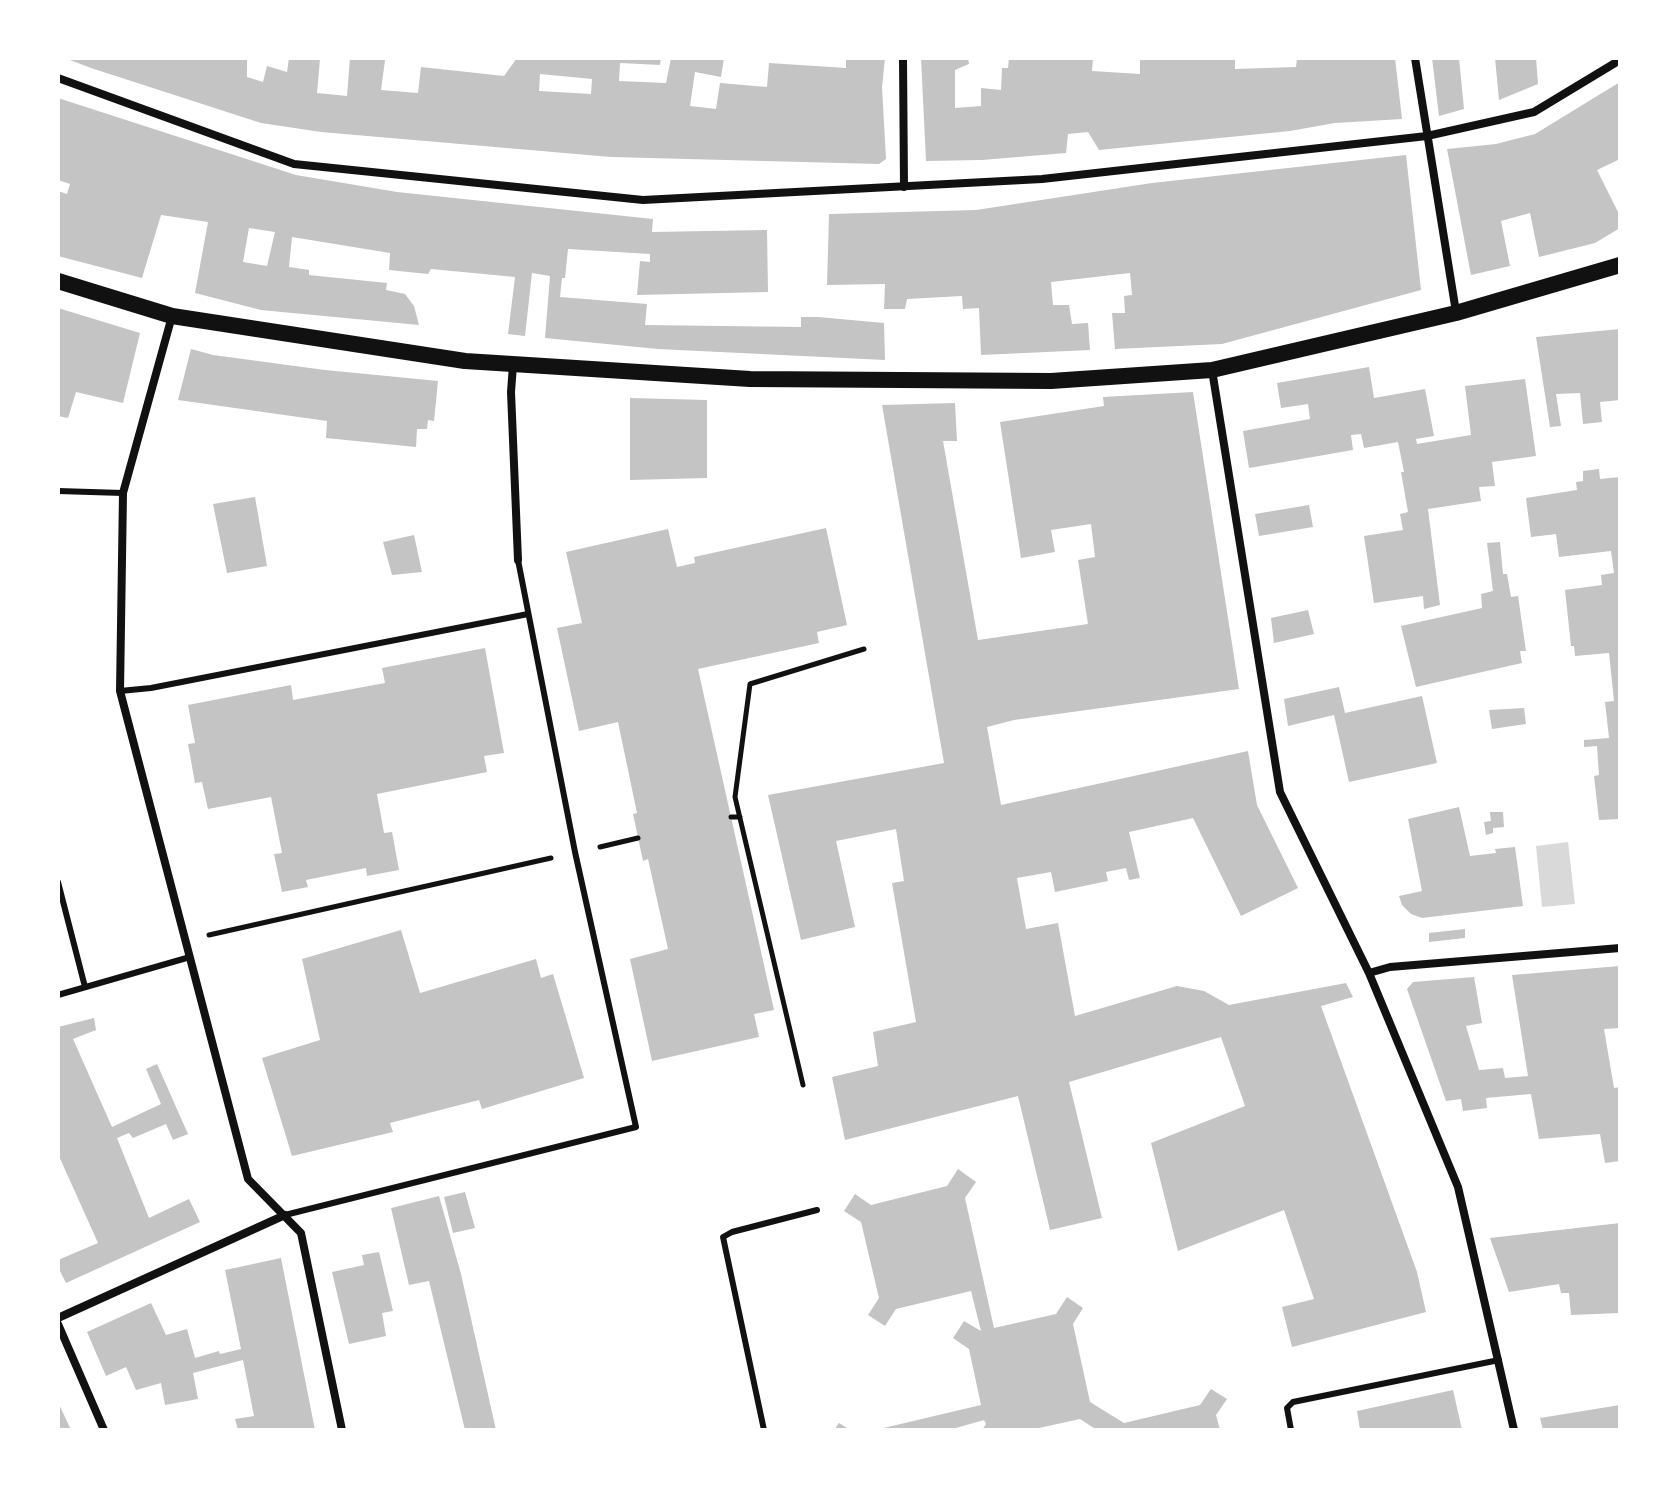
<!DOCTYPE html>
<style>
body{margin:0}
#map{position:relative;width:1678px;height:1488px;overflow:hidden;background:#fff;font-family:Mulish,sans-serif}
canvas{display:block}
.frame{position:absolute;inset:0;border:60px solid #fff;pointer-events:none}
</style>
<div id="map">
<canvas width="1678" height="1488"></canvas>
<div class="frame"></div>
</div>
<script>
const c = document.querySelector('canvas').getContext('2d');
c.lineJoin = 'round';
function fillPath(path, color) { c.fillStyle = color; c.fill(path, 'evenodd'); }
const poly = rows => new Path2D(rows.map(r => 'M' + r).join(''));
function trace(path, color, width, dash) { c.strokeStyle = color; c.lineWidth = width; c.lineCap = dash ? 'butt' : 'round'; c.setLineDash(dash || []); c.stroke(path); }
const water = poly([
 [1568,842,1575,904,1542,907,1536,846]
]);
const building = poly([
 [71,58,247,58,247,77,263,82,267,66,287,72,289,58,320,59,317,93,347,96,350,58,385,60,381,90,418,93,421,67,504,76,517,58,661,58,660,65,620,63,619,81,666,83,671,58,724,58,721,77,695,72,690,106,716,109,720,83,767,87,769,63,846,68,846,58,885,58,882,87,886,159,879,164,611,157,321,132,261,123,91,68,70,60],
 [540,74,592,79,591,94,539,91],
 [921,58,968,58,969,64,955,70,955,108,981,106,981,88,1001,90,1002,68,1008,68,1009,58,1093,58,1092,71,1140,74,1140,58,1235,58,1235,69,1296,67,1297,58,1395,58,1402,119,1335,123,1290,131,1099,150,1088,132,1068,134,1066,153,982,160,926,161],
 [1432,58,1459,58,1464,109,1439,116],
 [1495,58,1536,58,1538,84,1499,100],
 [1620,82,1620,159,1597,170,1620,216,1620,228,1595,243,1539,257,1530,213,1501,221,1510,266,1471,275,1447,149,1496,144,1535,134],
 [58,98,296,175,397,192,653,219,652,232,767,230,768,292,637,295,640,261,650,262,650,254,568,249,565,278,562,278,560,297,647,304,645,325,801,327,801,317,818,317,884,323,885,360,658,349,545,338,550,276,532,273,525,336,508,334,515,277,431,269,428,274,389,270,390,253,292,237,289,267,309,270,309,275,387,283,386,290,405,294,414,306,419,325,261,310,195,293,208,222,161,215,142,278,58,256,58,191,67,194,70,184,58,180],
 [249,228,275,232,267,266,243,262],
 [1406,155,1421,290,1222,344,1115,349,1112,313,1125,313,1124,296,1132,295,1130,273,1051,282,1053,305,1069,305,1072,324,1088,323,1090,350,981,355,979,308,963,309,962,296,907,299,905,309,884,309,885,284,827,285,829,214,976,210,1152,183],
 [58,308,140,333,123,403,76,392,68,418,58,416],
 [1620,329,1620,400,1600,402,1602,422,1583,424,1580,393,1556,394,1561,426,1550,427,1536,337],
 [191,349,213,355,325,370,438,381,434,421,428,420,427,429,417,429,416,447,326,438,327,421,178,400],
 [1369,367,1374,398,1425,389,1434,436,1416,439,1417,444,1471,435,1465,386,1525,379,1536,456,1492,462,1495,486,1479,487,1481,501,1428,509,1440,605,1424,609,1423,596,1374,603,1364,536,1403,530,1400,514,1408,512,1401,472,1404,472,1398,442,1364,448,1361,434,1351,435,1353,450,1249,468,1243,431,1310,419,1308,404,1281,408,1277,383],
 [1193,392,1239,689,1014,720,987,727,1001,805,1248,751,1257,805,1298,888,1241,916,1193,818,1129,832,1140,878,1129,880,1126,868,1106,872,1108,881,1055,892,1051,872,1017,878,1026,929,1058,923,1075,1016,1177,986,1204,991,1229,1005,1346,983,1353,997,1321,1006,1417,1272,1426,1312,1292,1347,1282,1307,1314,1299,1284,1210,1178,1251,1151,1143,1245,1106,1221,1037,1069,1082,1102,1218,1050,1230,1018,1096,845,1140,832,1077,878,1066,873,1032,916,1022,892,883,904,881,896,829,836,841,855,927,801,940,768,795,944,763,882,405,955,403,957,441,943,441,978,640,1088,624,1078,560,1095,557,1091,524,1051,530,1055,552,1021,558,1000,422,1104,406,1103,397],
 [630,398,707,400,707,478,630,480],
 [1599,469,1600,479,1620,477,1620,819,1599,820,1594,776,1599,775,1597,746,1584,747,1584,740,1609,738,1605,702,1614,701,1609,653,1575,656,1574,646,1571,646,1565,590,1602,585,1601,575,1614,573,1611,551,1559,557,1556,534,1531,537,1526,498,1577,490,1576,482,1583,481,1583,471],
 [255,497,267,566,227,573,213,504],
 [1309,505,1313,527,1259,536,1255,514],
 [826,528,847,625,817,632,819,643,698,669,774,1010,754,1014,759,1037,652,1061,630,959,668,949,648,859,643,861,633,814,637,813,618,722,579,731,557,628,582,623,566,552,668,529,677,567,695,563,694,557],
 [414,535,422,572,392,575,383,542],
 [1500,542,1503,574,1507,574,1511,597,1518,596,1526,651,1520,651,1522,663,1416,687,1401,626,1482,608,1481,594,1493,591,1487,543],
 [1308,610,1314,634,1274,643,1271,618],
 [485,648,504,753,484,756,487,772,377,794,384,833,392,832,399,870,367,876,366,868,306,880,308,887,282,892,274,854,282,853,271,797,208,809,202,782,195,783,188,744,195,743,188,705,291,685,293,700,385,683,382,668],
 [1339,687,1345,713,1422,696,1437,763,1349,782,1334,715,1288,726,1284,699],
 [1524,708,1526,724,1492,729,1489,710],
 [1459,807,1470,856,1496,853,1495,849,1515,847,1523,906,1422,918,1411,914,1402,905,1399,896,1422,891,1408,819],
 [1490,812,1503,812,1504,827,1493,828,1493,833,1486,835,1484,822,1491,821],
 [1465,929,1465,938,1429,942,1429,933],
 [401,930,420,993,536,959,541,978,553,974,584,1078,482,1109,479,1100,390,1123,393,1132,292,1156,262,1058,320,1040,302,959],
 [1620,966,1620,1028,1604,1029,1614,1088,1620,1087,1620,1161,1605,1163,1600,1134,1539,1139,1531,1094,1486,1098,1487,1108,1463,1111,1461,1099,1446,1101,1407,989,1413,982,1474,977,1482,1023,1466,1026,1479,1070,1503,1068,1505,1078,1528,1076,1512,975],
 [94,1018,96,1030,73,1039,112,1127,161,1104,146,1069,157,1064,188,1134,173,1140,166,1124,133,1138,129,1133,117,1138,149,1218,189,1199,200,1222,66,1283,58,1267,58,1260,98,1243,58,1154,58,1027],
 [958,1169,976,1182,965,1198,994,1328,1056,1314,1067,1297,1083,1308,1073,1324,1090,1402,1124,1423,1200,1405,1211,1389,1227,1399,1216,1415,1220,1430,1097,1430,1080,1419,1030,1430,982,1430,986,1424,984,1420,949,1430,875,1430,981,1405,969,1349,953,1338,964,1321,981,1331,971,1291,896,1309,885,1326,868,1315,879,1298,861,1222,844,1211,855,1194,871,1205,947,1186],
 [465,1192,475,1228,453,1233,444,1197],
 [439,1196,461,1274,496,1430,465,1430,429,1281,409,1285,391,1208],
 [1620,1223,1620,1313,1571,1315,1569,1293,1561,1293,1559,1284,1509,1292,1490,1238],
 [379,1252,393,1311,382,1313,386,1336,349,1344,332,1272,364,1265,362,1255],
 [281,1258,315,1430,238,1430,235,1419,254,1416,243,1360,193,1373,198,1399,165,1405,161,1383,136,1390,126,1367,106,1376,87,1332,151,1303,166,1335,187,1329,195,1358,219,1351,220,1354,241,1349,225,1270],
 [1453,1390,1462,1430,1360,1430,1357,1411],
 [58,1402,71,1430,58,1430],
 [1620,1405,1620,1430,1543,1430,1540,1418],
 [839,1423,850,1430,834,1430]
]);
const path = poly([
 [731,817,740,817],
 [600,847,638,838],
 [209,935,551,858],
 [803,1085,735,797,750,684,864,649]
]);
const service = poly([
 [58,491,123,493],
 [120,691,151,688,528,614],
 [58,882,85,987],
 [58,995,190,957],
 [285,1215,636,1127,575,852,518,560],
 [764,1430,723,1237,732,1232,817,1210],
 [1291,1430,1287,1408,1293,1402,1499,1360]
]);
const minor = poly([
 [903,58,904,187],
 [1415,58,1456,312],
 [58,78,294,164,643,200,1042,179,1427,136,1534,112,1620,60],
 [172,316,123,493,120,691,248,1179,301,1233,342,1430],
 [513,365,511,392,518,560],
 [1212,370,1280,792,1369,973,1458,1187,1514,1430],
 [1369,973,1390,967,1620,948],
 [58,1318,285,1215],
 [58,1324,104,1430]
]);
const secondary = poly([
 [58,281,172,316,465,361,750,379,1051,381,1212,370,1456,313,1620,265]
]);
fillPath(water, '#d9d9d9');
fillPath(building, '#c4c4c4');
trace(path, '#111', 5);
trace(service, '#111', 6);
trace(minor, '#111', 8);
trace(secondary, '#111', 16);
</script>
